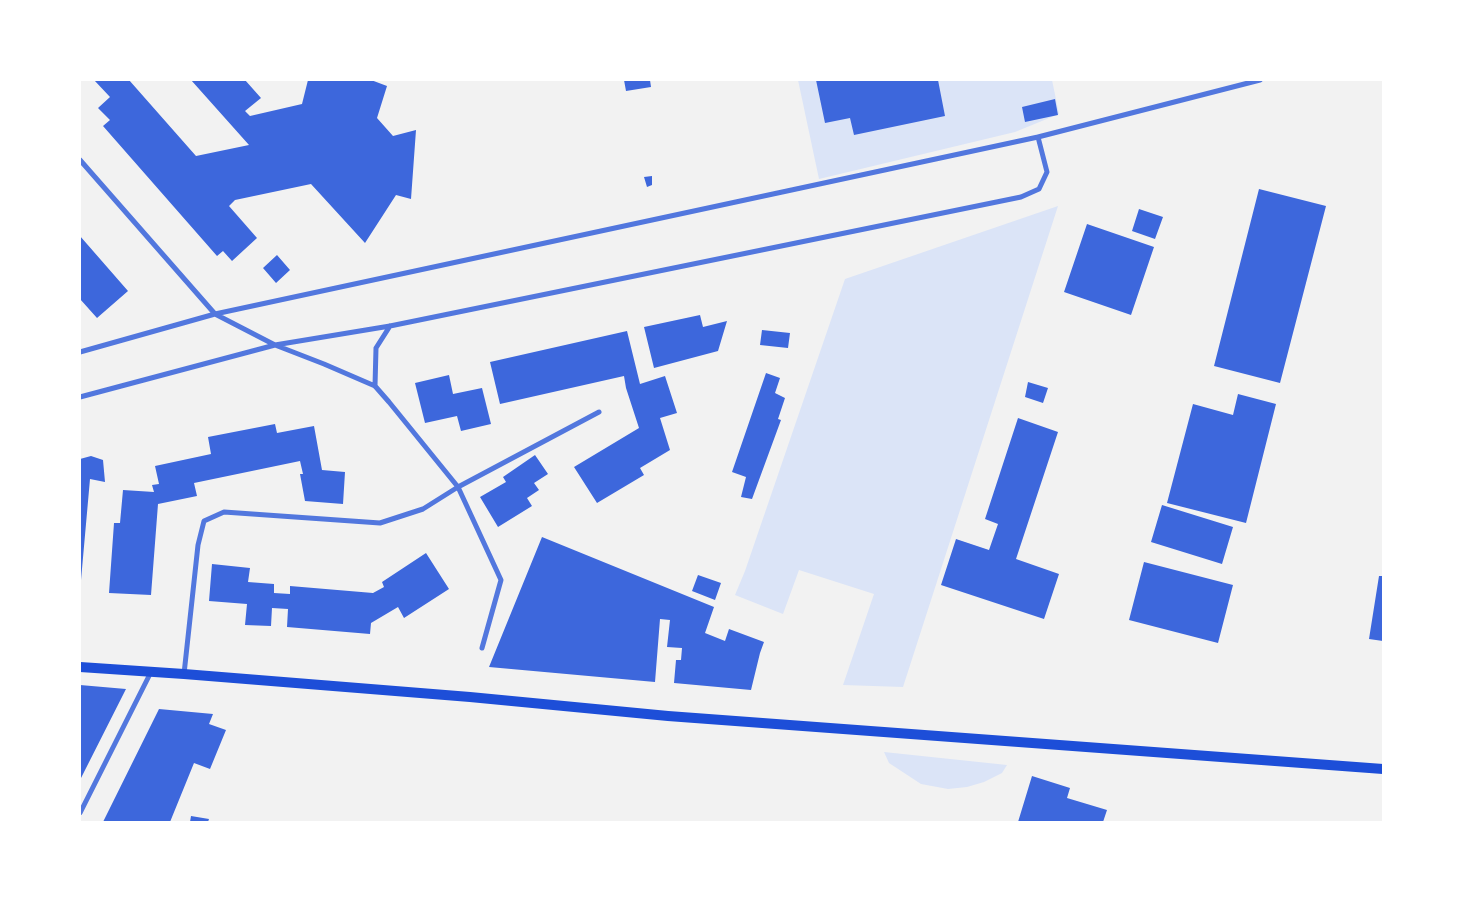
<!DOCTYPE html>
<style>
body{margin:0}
#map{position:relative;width:1463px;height:902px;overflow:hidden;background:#f2f2f2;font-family:Ubuntu,sans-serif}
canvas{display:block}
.frame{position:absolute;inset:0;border:81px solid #fff;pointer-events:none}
</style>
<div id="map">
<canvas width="1463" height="902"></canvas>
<div class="frame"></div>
</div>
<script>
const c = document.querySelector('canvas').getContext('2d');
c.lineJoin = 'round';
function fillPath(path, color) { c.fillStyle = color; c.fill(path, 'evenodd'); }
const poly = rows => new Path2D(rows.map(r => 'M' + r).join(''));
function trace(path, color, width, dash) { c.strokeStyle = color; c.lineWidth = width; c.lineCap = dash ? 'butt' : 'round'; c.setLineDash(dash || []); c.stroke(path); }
const green = poly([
 [798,80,1052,80,1059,114,1015,132,819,179],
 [1058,206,903,687,843,685,874,594,799,570,783,614,735,595,745,571,845,279],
 [884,752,1007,765,1002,773,984,782,967,787,948,789,921,784,889,763]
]);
const building = poly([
 [94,80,129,80,196,156,249,145,191,80,245,80,261,98,245,111,250,116,302,104,308,80,371,80,387,86,377,118,393,136,416,130,411,199,396,195,365,243,311,184,235,200,229,206,257,238,232,261,223,251,217,256,103,126,110,120,98,108,110,97],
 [624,80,650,80,651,87,626,91],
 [816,80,938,80,945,116,854,135,850,118,825,123],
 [1055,99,1058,115,1025,122,1022,107],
 [652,176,652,185,647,187,644,177],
 [1259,189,1326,206,1280,383,1214,366],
 [1139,209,1163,217,1155,239,1132,231],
 [1087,224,1154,247,1131,315,1064,292],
 [80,236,128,291,97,318,80,299],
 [277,255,290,270,276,283,263,268],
 [700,315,703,327,727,321,718,351,654,368,644,327],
 [762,330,790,333,788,348,760,345],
 [627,331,640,384,665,376,677,413,660,418,670,450,640,468,644,475,597,503,574,467,639,428,626,388,624,376,500,404,490,362],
 [766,373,780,378,775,393,785,398,778,419,781,420,752,499,741,497,746,477,732,472],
 [449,375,453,394,482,388,491,424,461,431,457,416,425,423,415,383],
 [1028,382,1048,388,1043,403,1025,397],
 [1238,394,1276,404,1246,523,1167,503,1193,404,1233,415],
 [1018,418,1058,432,1016,559,1059,574,1044,619,941,585,956,539,989,550,998,524,985,519],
 [275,424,277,433,314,426,322,470,345,472,343,504,305,501,300,474,303,474,300,461,194,483,197,496,158,504,151,595,109,593,114,523,120,523,123,490,154,492,152,485,159,484,155,466,211,454,208,437],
 [535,455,548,474,534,483,539,490,527,498,532,506,498,527,480,497,506,482,503,477],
 [91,456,103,460,105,482,90,479,81,580,80,580,80,459],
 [1162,505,1233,527,1222,564,1151,542],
 [542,537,714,607,705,633,725,641,729,629,764,642,760,653,751,690,674,683,676,660,681,660,682,648,667,647,670,620,660,619,655,682,489,667],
 [426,553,449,589,404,618,398,607,371,623,370,634,287,627,288,609,272,608,271,626,245,625,247,604,209,601,212,564,250,568,248,582,274,584,274,593,290,594,290,586,373,593,384,587,382,582],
 [1144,562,1233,585,1218,643,1129,620],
 [698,575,721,583,715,600,692,591],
 [1379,576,1383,576,1383,641,1369,639],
 [80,685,126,689,80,780],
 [159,709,213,714,209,724,226,730,210,769,194,763,170,822,103,822],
 [1032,776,1070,788,1067,798,1107,810,1103,822,1018,822],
 [191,816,209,819,208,822,190,822]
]);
const minor = poly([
 [80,160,215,314,275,345,324,364,375,386,389,402,458,487,501,580,482,648],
 [80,352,215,314,1038,137,1260,80],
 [375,386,376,348,390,326],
 [80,397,275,345,390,326,1021,197,1039,189,1047,172,1038,137],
 [184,674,198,545,204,521,224,512,380,523,423,509,458,487,599,412],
 [80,813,151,672]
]);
const secondary = poly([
 [80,667,184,674,470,697,668,716,1383,769]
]);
fillPath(green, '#dbe4f7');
fillPath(building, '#3d67dc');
trace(minor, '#5277de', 5);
trace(secondary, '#1d4ed8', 10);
</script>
